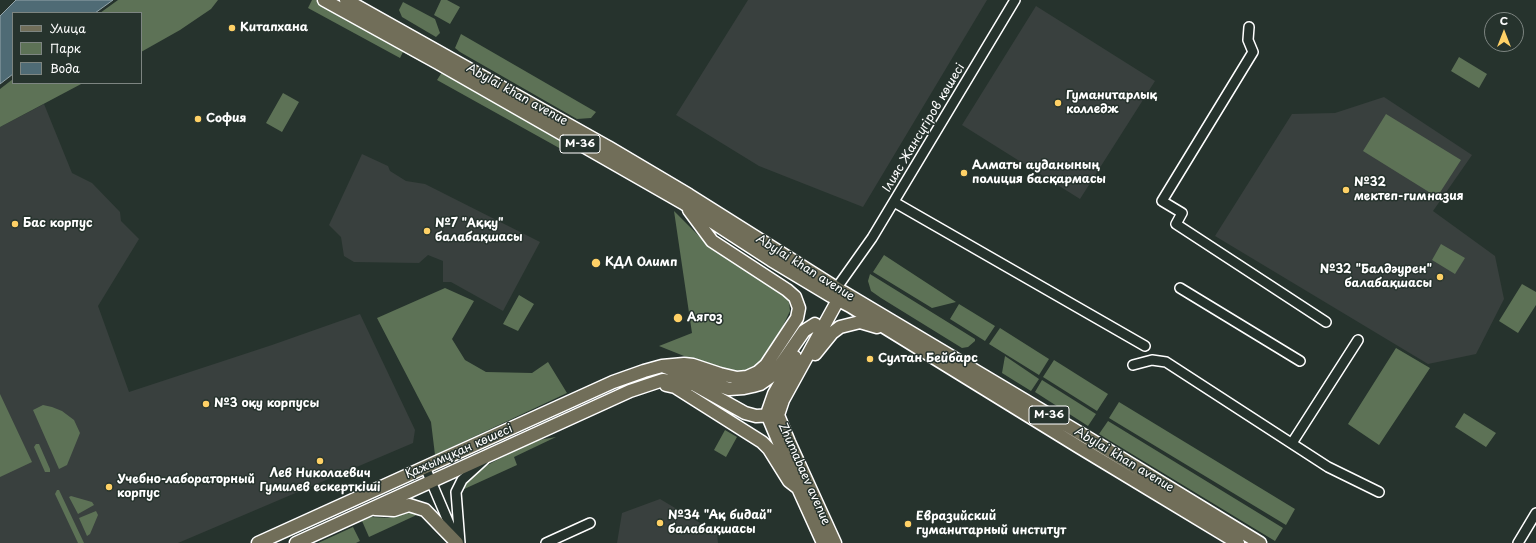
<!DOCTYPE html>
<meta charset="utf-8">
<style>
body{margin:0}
#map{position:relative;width:1536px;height:543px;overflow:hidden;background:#26332d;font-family:"Playpen Sans",sans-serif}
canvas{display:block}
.legend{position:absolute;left:12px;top:12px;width:130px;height:72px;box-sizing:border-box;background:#26332d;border:1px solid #7d8581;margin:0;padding:5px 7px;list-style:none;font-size:12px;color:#fff}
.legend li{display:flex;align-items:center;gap:8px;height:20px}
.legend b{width:20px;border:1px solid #7d8581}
.north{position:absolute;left:1484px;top:12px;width:40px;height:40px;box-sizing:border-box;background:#26332d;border:1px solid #7d8581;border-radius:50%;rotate:0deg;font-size:11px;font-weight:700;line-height:16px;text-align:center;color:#fff}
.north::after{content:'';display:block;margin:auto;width:14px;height:18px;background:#ffd166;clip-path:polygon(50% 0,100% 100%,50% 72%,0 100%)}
</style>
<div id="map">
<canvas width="1536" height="543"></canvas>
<ul class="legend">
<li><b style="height:5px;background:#716e59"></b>Улица</li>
<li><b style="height:11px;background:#5d7256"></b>Парк</li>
<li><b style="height:11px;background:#4f6b75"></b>Вода</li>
</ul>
<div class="north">С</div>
</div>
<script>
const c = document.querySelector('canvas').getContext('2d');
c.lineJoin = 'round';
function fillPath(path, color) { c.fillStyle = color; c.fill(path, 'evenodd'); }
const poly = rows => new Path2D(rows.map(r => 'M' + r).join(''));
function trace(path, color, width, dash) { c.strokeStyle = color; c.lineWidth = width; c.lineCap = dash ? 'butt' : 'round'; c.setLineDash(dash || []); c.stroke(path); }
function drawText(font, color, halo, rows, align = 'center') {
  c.font = font + ' "Playpen Sans",sans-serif'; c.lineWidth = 3; c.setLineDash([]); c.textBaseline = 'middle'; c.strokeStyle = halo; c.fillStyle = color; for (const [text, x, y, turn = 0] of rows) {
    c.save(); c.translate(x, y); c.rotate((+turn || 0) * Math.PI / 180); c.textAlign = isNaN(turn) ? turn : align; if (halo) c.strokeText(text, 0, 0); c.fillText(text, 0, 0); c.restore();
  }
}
const built = poly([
 [748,0,987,0,863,207,759,166,676,115],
 [1036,6,1155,81,1080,199,962,125],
 [1384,97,1472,155,1433,211,1495,256,1504,299,1476,354,1428,364,1215,236,1292,114,1335,113],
 [44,104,72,173,92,183,120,212,121,221,139,239,98,306,129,392,272,345,360,314,415,430,413,443,178,543,0,543,0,127],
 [362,154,388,166,390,171,406,181,425,184,540,242,503,311,451,282,443,282,443,261,428,255,419,263,354,262,344,256,341,237,329,225],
 [660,499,717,533,718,543,617,543,622,513]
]);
const green = poly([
 [118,0,218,0,211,9,180,30,141,52,141,13,100,13],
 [312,0,316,0,425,58,423,63,403,52,400,58,308,8],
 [441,0,447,0,460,7,450,24,434,15],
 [403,2,435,19,440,33,436,37,402,17,399,10],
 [461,34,596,112,591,118,577,119,460,52,455,48],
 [1459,57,1487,74,1479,88,1451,71],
 [444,69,565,142,561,149,437,80],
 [13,79,13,83,83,83,0,127,0,89],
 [283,93,299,102,282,132,266,123],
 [1386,114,1461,160,1437,197,1363,151],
 [674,211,701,238,789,300,790,311,771,351,762,363,746,371,731,373,714,368,659,346,692,333],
 [1441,244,1465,258,1455,274,1432,260],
 [884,255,956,302,932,308,873,272],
 [870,274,975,339,975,341,968,347,962,348,881,298,871,291,868,281],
 [1522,284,1536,292,1536,305,1518,333,1499,321],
 [445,288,474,301,452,339,465,360,486,372,532,373,548,362,567,393,435,455,431,422,377,318],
 [519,295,534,304,518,331,503,324],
 [959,304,995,326,985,341,950,319],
 [1000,328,1049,359,1039,375,989,344],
 [1396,348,1430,368,1379,445,1348,424],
 [1005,356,1039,379,1031,391,1002,373],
 [1054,360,1108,394,1097,411,1043,377],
 [1042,380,1096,414,1088,426,1035,392],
 [0,394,32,462,0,477],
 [1119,402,1295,509,1286,525,1109,418],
 [43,405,52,407,62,411,74,420,80,433,67,465,59,469,33,410],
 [1464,413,1496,433,1486,447,1455,427],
 [1108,421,1283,528,1275,541,1099,434],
 [725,430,737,437,726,457,714,450],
 [556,437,514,457,517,465,462,490,469,478,478,470,533,441],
 [36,444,39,444,50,469,50,472,45,472,34,447],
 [57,490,59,490,84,543,78,543,55,494],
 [71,496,92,502,94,505,78,514,69,497],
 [414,510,421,513,369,537,362,521,371,517,388,518],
 [96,511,98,515,90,534,87,536,79,518],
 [353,527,360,541,356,543,318,543]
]);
const water = poly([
 [16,0,113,0,95,13,13,13,13,74,0,84,0,16,16,0]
]);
const minor = poly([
 [1249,27,1248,40,1253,52,1162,201,1182,213,1176,224,1326,322],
 [894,202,1145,346],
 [1180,288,1300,361],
 [833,293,872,238,1015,0],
 [1133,365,1152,360,1166,362,1328,467,1379,492],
 [1292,443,1358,340],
 [425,467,456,540],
 [460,543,456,492,462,480,484,460],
 [546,543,590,523],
 [1518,543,1536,513]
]);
const major = poly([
 [324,0,438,63,683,203,771,260,831,296,850,306,1079,447,1238,543],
 [346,0,608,147,689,195,843,292,1088,438,1260,543],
 [815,354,832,333,840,327,860,322,877,327],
 [665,367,729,389,744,388,753,386,760,384,770,377,779,367,804,331,815,324],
 [686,380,745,413,756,416,774,415],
 [666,385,675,387,762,442,769,449,789,481,798,488],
 [767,414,798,488,823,543],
 [767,414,774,394,795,357],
 [375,509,394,510,409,505,425,510,457,543],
 [258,543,613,382,644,371,662,366,684,364,693,365,720,374,737,378,747,377,758,372,766,365,797,318,799,308,795,297,787,290,712,241,689,210],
 [296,543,630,391,663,380,692,384],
 [835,543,789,442,778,415,783,400,838,300]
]);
const markers = [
 [232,28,4,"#ffd166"],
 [1058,103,4,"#ffd166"],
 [198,119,4,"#ffd166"],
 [964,173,4,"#ffd166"],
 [1346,190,4,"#ffd166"],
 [15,224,4,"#ffd166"],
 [427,231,4,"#ffd166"],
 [596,263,5,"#ffd166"],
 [1440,277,4,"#ffd166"],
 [678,318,5,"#ffd166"],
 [870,359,4,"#ffd166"],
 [206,404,4,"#ffd166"],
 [320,461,4,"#ffd166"],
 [109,487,4,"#ffd166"],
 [660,523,4,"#ffd166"],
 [908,524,4,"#ffd166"]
];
const shields = [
 [580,144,40],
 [1049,415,40]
];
const shieldNames = [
 ["M-36",580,144],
 ["M-36",1049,415]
];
const poiNames = [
 ["Китапхана",240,28],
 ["Гуманитарлық",1066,96],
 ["колледж",1066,110],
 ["София",206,119],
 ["Алматы ауданының",972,166],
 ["полиция басқармасы",972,180],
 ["№32",1354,183],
 ["мектеп-гимназия",1354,197],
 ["Бас корпус",23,224],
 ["№7 \"Аққу\"",435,224],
 ["балабақшасы",435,238],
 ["КДЛ Олимп",605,263],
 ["№32 \"Балдәурен\"",1432,270,"right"],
 ["балабақшасы",1432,284,"right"],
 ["Аягоз",687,318],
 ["Султан Бейбарс",878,359],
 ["№3 оқу корпусы",214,404],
 ["Лев Николаевич",320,474,"center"],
 ["Гумилев ескерткіші",320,488,"center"],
 ["Учебно-лабораторный",117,480],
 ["корпус",117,494],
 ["№34 \"Ақ бидай\"",668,516],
 ["балабақшасы",668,530],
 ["Евразийский",916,517],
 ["гуманитарный институт",916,531]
];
const streetNames = [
 ["Abylai khan avenue",517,95,29],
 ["Ілияс Жансүгіров көшесі",924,128,-59],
 ["Abylai khan avenue",805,268,32],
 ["Қажымұқан көшесі",459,452,-24],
 ["Abylai khan avenue",1124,460,31],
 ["Zhumabaev avenue",804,474,66]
];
fillPath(built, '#39403e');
fillPath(green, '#5d7256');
fillPath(water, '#4f6b75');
trace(water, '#95a6ac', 1);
trace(minor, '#fff', 12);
trace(major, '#fff', 15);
trace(minor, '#26332d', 9);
trace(major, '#716e59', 12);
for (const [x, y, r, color] of markers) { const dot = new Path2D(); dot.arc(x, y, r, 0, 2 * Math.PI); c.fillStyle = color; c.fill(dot); trace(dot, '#26332d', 1.5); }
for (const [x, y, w] of shields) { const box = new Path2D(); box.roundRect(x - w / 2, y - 9, w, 18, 3); c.fillStyle = '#26332d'; c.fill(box); trace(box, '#fff', 1); }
drawText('bold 11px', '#fff', null, shieldNames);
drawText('bold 12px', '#fff', '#26332d', poiNames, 'left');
drawText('12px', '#fff', '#26332d', streetNames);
</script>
